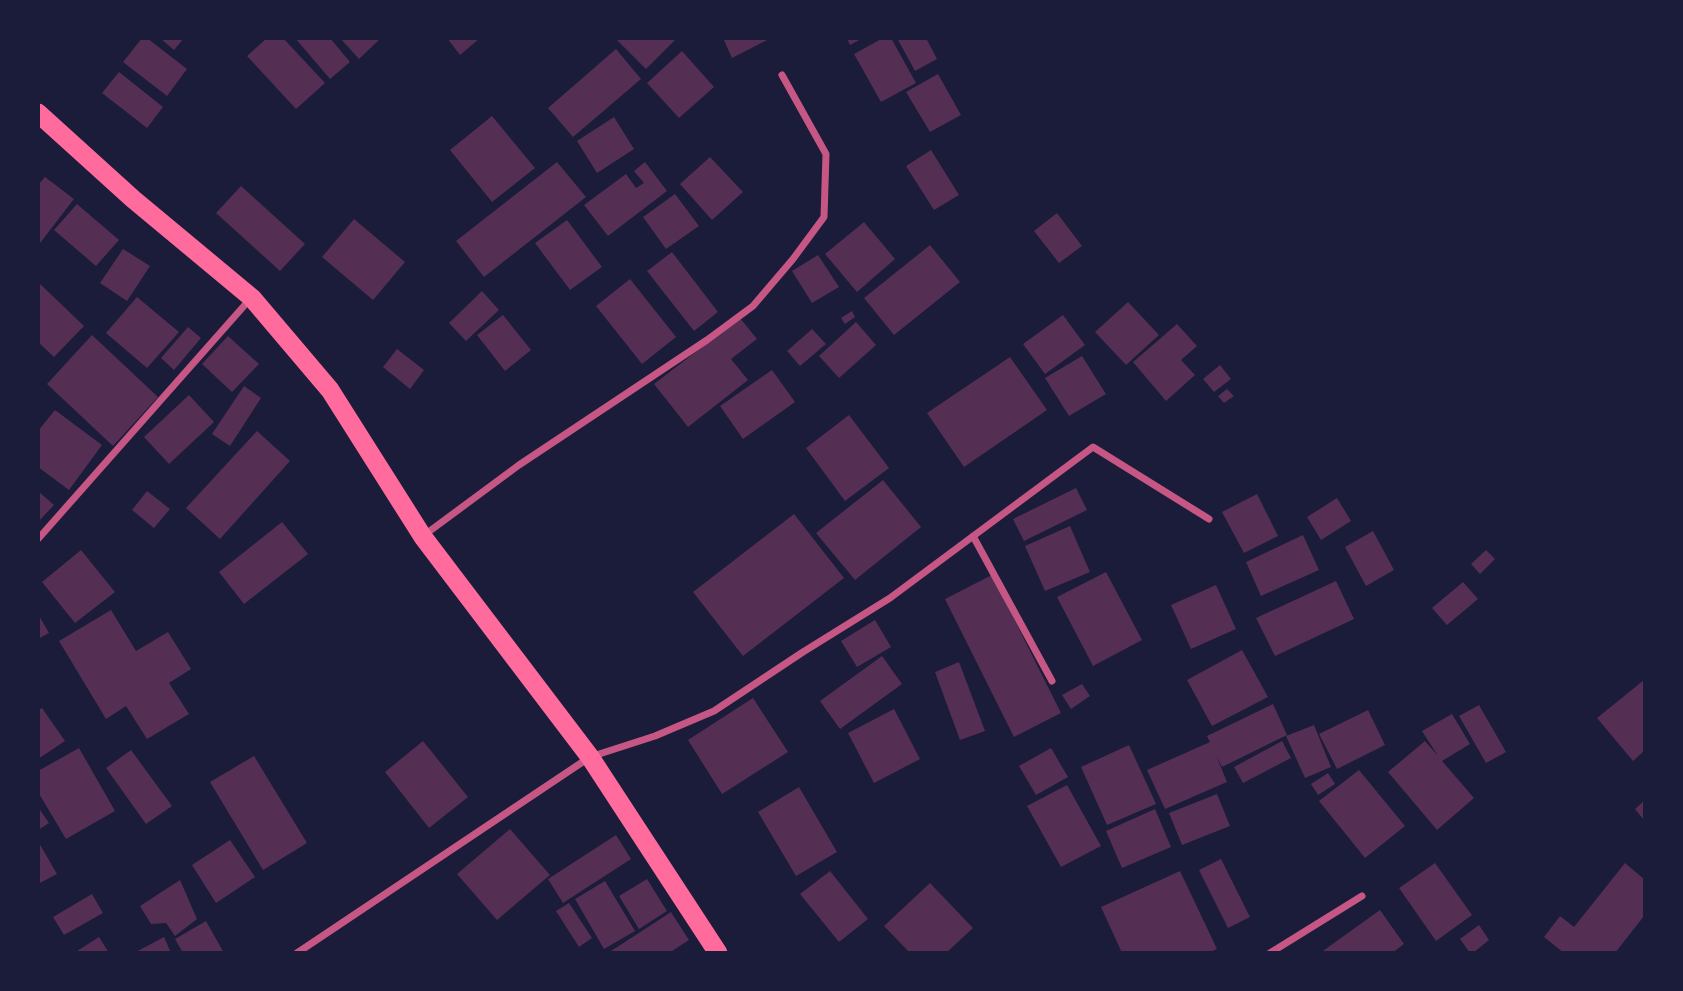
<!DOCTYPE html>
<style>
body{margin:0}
#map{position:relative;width:1683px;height:991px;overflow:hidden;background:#1b1b3a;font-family:"PT Sans",sans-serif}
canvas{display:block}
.frame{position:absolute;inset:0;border:40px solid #1b1b3a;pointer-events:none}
</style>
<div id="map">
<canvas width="1683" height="991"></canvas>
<div class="frame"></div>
</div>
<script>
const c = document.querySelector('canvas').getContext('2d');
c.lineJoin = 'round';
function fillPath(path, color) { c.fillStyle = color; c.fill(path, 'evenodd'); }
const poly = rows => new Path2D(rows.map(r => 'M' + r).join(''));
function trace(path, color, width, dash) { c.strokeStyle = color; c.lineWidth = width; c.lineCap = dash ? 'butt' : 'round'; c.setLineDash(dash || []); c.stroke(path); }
const building = poly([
 [142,38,147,38,187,69,167,96,123,62],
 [160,38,184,38,174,50],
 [267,38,283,38,325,83,296,109,247,56],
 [295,38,330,38,350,62,330,79],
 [340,38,381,38,359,59],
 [447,38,480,38,460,55],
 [615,38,677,38,646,69],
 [723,38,771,38,732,58],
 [847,38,863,38,850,45],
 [883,38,891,38,916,83,881,102,854,54],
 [897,38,926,38,937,59,915,71],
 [616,49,641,79,573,137,548,108],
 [682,51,714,87,679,118,647,83],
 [119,72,163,107,147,128,102,93],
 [938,74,961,115,930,132,906,92],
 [492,116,535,168,492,202,450,150],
 [614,117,634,149,597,173,577,141],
 [931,150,959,195,934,210,906,166],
 [710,157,743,192,712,220,680,184],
 [557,162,586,197,484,277,456,241],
 [645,162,667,191,608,236,584,205,626,174,636,188,644,183,634,171],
 [45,177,74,199,40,243,38,242,38,185],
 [241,186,305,244,280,271,216,213],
 [675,194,699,226,666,249,643,217],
 [77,204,119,240,96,266,54,230],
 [1057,213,1082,246,1059,263,1034,231],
 [354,219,405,262,373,300,322,257],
 [567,220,602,267,570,290,535,243],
 [864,222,895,259,857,292,825,254],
 [930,245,960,282,894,335,864,298],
 [123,249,150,266,127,301,100,283],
 [672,252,718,312,694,331,647,271],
 [818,255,839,287,812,303,792,271],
 [630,279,676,337,642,364,596,306],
 [38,282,84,326,54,357,38,342],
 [482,291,499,310,466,341,449,323],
 [137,297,179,332,147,368,106,333],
 [1128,302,1159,335,1126,365,1095,332],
 [852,311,855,317,845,324,841,318],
 [503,315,531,350,505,371,477,335],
 [1063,315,1085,345,1045,374,1023,344],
 [740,318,757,339,731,359,748,380,688,427,654,384],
 [856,322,876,345,839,378,819,356],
 [1177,324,1197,346,1181,360,1195,375,1166,401,1133,362],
 [188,327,201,338,174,370,161,358],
 [812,329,826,344,800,366,787,351],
 [92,335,158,397,113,446,47,384],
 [228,336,259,364,232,392,202,364],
 [397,349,424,370,410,389,383,367],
 [1082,356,1106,394,1069,416,1045,378],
 [1010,357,1047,410,964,467,927,413],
 [1220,365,1231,379,1214,392,1203,379],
 [772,370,795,402,743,439,720,406],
 [244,386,261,398,230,446,212,434],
 [1227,389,1234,396,1224,403,1218,396],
 [189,395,214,422,169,464,144,437],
 [55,410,102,445,69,490,38,467,38,431],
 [849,415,889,468,845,501,806,448],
 [257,431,290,461,220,539,186,508],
 [883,480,921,527,855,580,816,533],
 [1076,488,1087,510,1024,541,1013,519],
 [38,491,54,505,38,522],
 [147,491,170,509,154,528,132,510],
 [1257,494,1278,536,1244,553,1222,512],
 [1337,498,1351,521,1321,540,1307,517],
 [794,514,844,578,743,656,693,592],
 [282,522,308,554,244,604,219,572],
 [1070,526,1090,572,1045,591,1025,546],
 [1373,531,1394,570,1366,586,1345,547],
 [1303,535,1319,570,1261,596,1246,562],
 [81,550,115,592,75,623,42,582],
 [1486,550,1495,559,1480,574,1471,564],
 [1106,572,1142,640,1093,666,1057,597],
 [992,575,1061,713,1014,737,945,599],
 [1336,581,1354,619,1275,656,1256,618],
 [1463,582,1478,599,1447,625,1432,608],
 [1216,585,1236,629,1191,649,1171,605],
 [111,610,136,651,168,632,191,669,169,683,189,714,147,739,126,706,106,719,59,641],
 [38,614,49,633,38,639],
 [875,620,891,647,857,667,841,641],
 [1242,650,1268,697,1212,726,1187,680],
 [882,656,902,684,840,729,820,701],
 [959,662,985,731,960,740,935,672],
 [1644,680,1644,751,1633,761,1597,718],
 [1082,684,1090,696,1071,709,1062,695],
 [753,698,788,752,722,794,688,740],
 [1273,704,1287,735,1222,767,1216,755,1227,782,1165,809,1147,770,1210,742,1207,736],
 [1479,705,1506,752,1486,763,1459,716],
 [42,708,65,741,38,759,38,710],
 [894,709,920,759,874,783,848,733],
 [1368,710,1385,745,1337,769,1319,734],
 [1452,714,1470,744,1442,761,1474,798,1437,830,1388,772,1425,741,1438,756,1422,731],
 [1314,725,1331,767,1305,778,1286,736],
 [423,741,468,797,429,828,385,772],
 [1282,741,1291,758,1243,783,1234,767],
 [1129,745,1156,804,1107,825,1081,767],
 [79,748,115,811,66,839,38,792,38,771],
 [1051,748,1068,777,1036,795,1019,766],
 [131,750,172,806,146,824,106,768],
 [254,756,307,843,263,870,210,782],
 [1359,770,1405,826,1365,858,1319,801],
 [1328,773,1335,784,1318,795,1311,784],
 [1067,785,1101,846,1061,867,1027,806],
 [799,787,837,852,796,876,758,812],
 [1217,794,1230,826,1182,845,1169,813],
 [1644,801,1644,820,1635,809],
 [38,807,49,823,38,830],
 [1155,809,1171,847,1122,868,1106,831],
 [510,829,550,875,497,920,457,874],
 [616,835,631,859,563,903,548,879],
 [230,840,255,877,216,903,192,865],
 [38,841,57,874,38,884],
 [1221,859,1250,917,1228,928,1199,870],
 [1435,863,1472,915,1436,941,1399,888],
 [1625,863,1644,879,1644,916,1615,953,1564,953,1544,937,1560,916,1574,927],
 [830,871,868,919,839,942,800,894],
 [1180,871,1217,949,1208,953,1122,953,1101,907],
 [647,879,667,911,639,929,619,896],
 [180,880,197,919,175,936,166,923,151,924,140,906],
 [605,881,635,931,604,949,575,899],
 [930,883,973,928,946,953,910,953,884,926],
 [92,894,103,913,64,935,53,917],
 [569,903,592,938,579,947,556,911],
 [1380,910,1404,944,1392,953,1320,953],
 [671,912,689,940,669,953,608,953],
 [206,921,224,953,183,953,175,939],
 [1479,925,1489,940,1473,953,1470,953,1460,939],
 [99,937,109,953,74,953],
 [164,937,171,953,134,953]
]);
const minor = poly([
 [423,536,519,465,707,340,753,306,793,259,824,217,826,154,782,75],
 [973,536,1052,681],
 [38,539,251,298],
 [297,953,590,757,655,736,714,711,803,652,890,598,1093,447,1209,519],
 [1270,953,1362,896]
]);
const trunk = poly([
 [38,113,133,199,252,298,330,390,423,537,590,757,718,953]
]);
fillPath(building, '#542f53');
trace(minor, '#c65784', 7);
trace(trunk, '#ff6b9d', 19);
</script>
